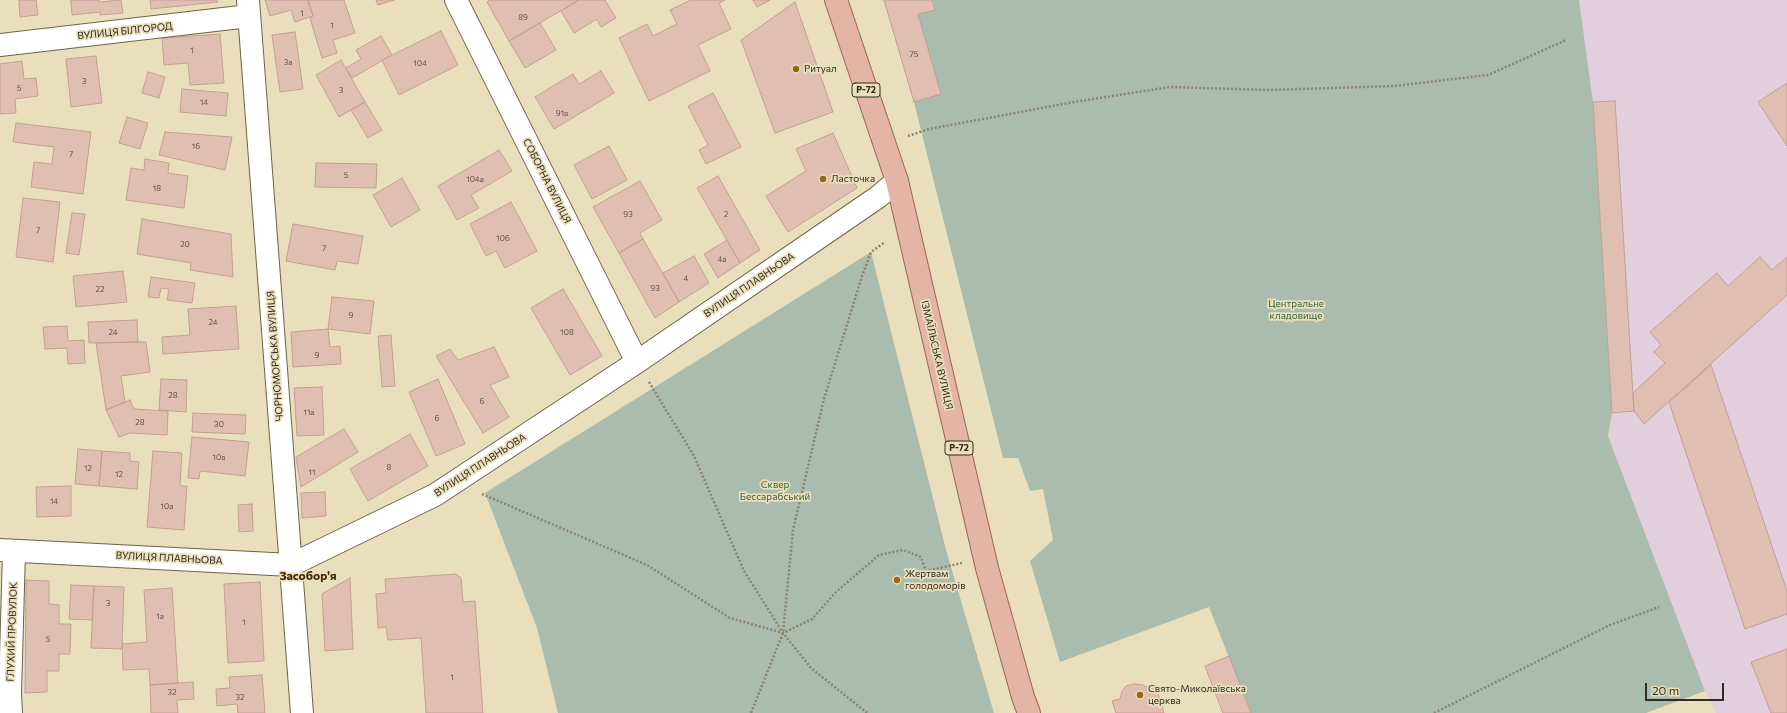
<!DOCTYPE html>
<meta charset="utf-8">
<style>
body{margin:0}
#map{position:relative;width:1787px;height:713px;overflow:hidden;background:#eadfbc;font-family:Commissioner,sans-serif}
canvas{display:block}
.scale{position:absolute;left:1645px;top:683px;width:79px;height:18px;box-sizing:border-box;border:2px solid #302c1f;border-top:0;padding-left:5px;font-size:12px;line-height:14px;white-space:nowrap;color:#302c1f;-webkit-text-stroke:3px #eadfbc;paint-order:stroke}
</style>
<div id="map">
<canvas width="1787" height="713"></canvas>
<div class="scale">20 m</div>
</div>
<script>
const c = document.querySelector('canvas').getContext('2d');
c.lineJoin = 'round';
function fillPath(path, color) { c.fillStyle = color; c.fill(path, 'evenodd'); }
const poly = rows => new Path2D(rows.map(r => 'M' + r).join(''));
function trace(path, color, width, dash) { c.strokeStyle = color; c.lineWidth = width; c.lineCap = dash ? 'butt' : 'round'; c.setLineDash(dash || []); c.stroke(path); }
function drawText(font, color, halo, rows, align = 'center') {
  c.font = font + ' Commissioner,sans-serif'; c.lineWidth = 3.5; c.setLineDash([]); c.textBaseline = 'middle'; c.strokeStyle = halo; c.fillStyle = color; for (const [text, x, y, turn = 0] of rows) {
    c.save(); c.translate(x, y); c.rotate((+turn || 0) * Math.PI / 180); c.textAlign = isNaN(turn) ? turn : align; if (halo) c.strokeText(text, 0, 0); c.fillText(text, 0, 0); c.restore();
  }
}
const industrial = poly([
 [1579,0,1787,0,1787,713,1716,713,1705,691,1608,436,1612,413,1593,102]
]);
const green = poly([
 [884,0,1579,0,1593,102,1612,413,1608,436,1705,691,1646,713,1251,713,1209,607,1060,662,1030,561,1053,540,1043,489,1030,491,1018,458,1003,458,914,102],
 [871,252,946,550,994,713,558,713,537,628,485,493]
]);
const building = poly([
 [19,0,36,0,38,15,20,17,19,0],
 [71,0,99,0,99,2,121,0,123,13,100,15,100,12,72,15,71,0],
 [150,0,217,0,218,2,151,9,150,0],
 [265,0,308,0,313,16,295,22,291,10,270,16,265,0],
 [308,0,344,0,355,33,333,40,337,53,322,58,310,18,313,16,308,0],
 [376,0,394,0,378,5,376,0],
 [490,0,579,0,509,41,487,2,490,0],
 [579,0,605,0,616,18,601,27,597,19,574,33,561,11,579,0],
 [691,0,725,0,719,3,731,29,698,45,710,71,649,101,619,38,647,24,653,36,677,24,670,10,691,0],
 [753,0,770,0,757,7,753,0],
 [884,0,932,0,935,10,918,14,941,94,914,102,884,0],
 [795,2,833,112,775,133,741,40,795,2],
 [540,23,556,50,525,68,509,41,540,23],
 [441,31,458,65,399,95,382,60,441,31],
 [295,32,303,89,280,92,272,35,295,32],
 [220,34,224,83,190,85,188,63,164,65,162,38,220,34],
 [381,36,392,55,352,78,346,68,361,59,356,50,381,36],
 [96,56,102,103,71,107,66,59,96,56],
 [341,60,365,102,339,117,316,75,341,60],
 [22,61,24,79,36,78,38,96,15,99,16,113,0,114,0,64,22,61],
 [601,71,614,93,554,129,535,97,573,74,579,84,601,71],
 [148,72,165,77,159,98,142,93,148,72],
 [1787,83,1787,146,1758,102,1787,83],
 [182,89,228,93,226,116,180,112,182,89],
 [713,93,741,147,706,164,699,150,708,145,688,106,713,93],
 [1615,101,1634,411,1612,413,1593,102,1615,101],
 [365,102,382,130,368,138,351,110,365,102],
 [127,117,148,123,140,149,119,143,127,117],
 [16,123,91,132,83,194,31,187,34,162,52,164,54,147,13,142,16,123],
 [165,132,232,137,225,170,159,155,165,132],
 [833,133,857,188,788,232,766,196,806,171,796,149,833,133],
 [609,146,627,180,592,199,574,165,609,146],
 [499,150,512,171,471,195,479,208,457,220,438,186,499,150],
 [145,159,169,163,168,173,188,176,184,208,126,200,131,168,144,170,145,159],
 [316,163,377,164,376,188,315,187,316,163],
 [718,176,760,250,740,263,697,188,718,176],
 [402,178,420,210,391,227,373,195,402,178],
 [640,181,662,220,640,233,643,239,619,253,593,207,640,181],
 [23,198,60,202,53,262,16,257,23,198],
 [511,202,537,251,505,268,496,251,486,256,470,224,511,202],
 [72,213,85,214,79,255,66,253,72,213],
 [142,219,231,234,233,277,190,270,191,263,137,254,142,219],
 [293,224,363,236,358,264,337,261,335,270,286,261,293,224],
 [643,239,679,302,655,318,619,253,643,239],
 [727,240,740,263,718,278,704,254,727,240],
 [694,256,709,283,679,302,663,273,694,256],
 [1760,257,1772,270,1787,257,1787,295,1644,424,1634,411,1633,393,1665,363,1654,352,1661,345,1650,332,1717,273,1728,286,1760,257],
 [123,271,127,302,76,307,73,276,123,271],
 [151,277,195,283,192,303,167,300,169,289,161,288,159,298,148,297,151,277],
 [563,289,602,356,570,375,531,308,563,289],
 [332,297,374,301,370,334,328,329,332,297],
 [236,306,239,349,163,354,162,337,190,335,188,309,236,306],
 [137,320,138,342,89,343,88,322,137,320],
 [67,326,68,341,84,340,85,363,68,364,67,348,45,349,43,327,67,326],
 [328,329,330,347,340,346,341,364,293,367,291,332,328,329],
 [391,335,395,386,382,387,378,336,391,335],
 [138,342,146,342,150,372,121,376,125,402,106,410,96,343,138,342],
 [494,347,509,377,490,385,509,417,483,433,436,356,450,349,458,360,494,347],
 [1711,365,1787,591,1787,614,1745,629,1669,402,1711,365],
 [161,379,187,380,186,412,159,410,161,379],
 [438,379,465,444,436,456,409,392,438,379],
 [322,387,324,435,297,436,294,388,322,387],
 [130,400,134,409,168,411,167,435,130,433,119,437,106,410,130,400],
 [193,413,246,415,245,434,192,432,193,413],
 [344,429,358,452,301,487,296,457,344,429],
 [410,434,428,466,368,501,350,469,410,434],
 [192,437,249,442,245,476,200,471,199,479,188,478,192,437],
 [78,449,102,451,99,486,75,484,78,449],
 [102,451,130,453,130,461,139,462,137,489,99,486,102,451],
 [153,451,182,453,180,486,187,486,184,530,147,527,153,451],
 [71,486,71,516,37,517,36,487,71,486],
 [325,492,326,516,302,518,301,493,325,492],
 [252,504,253,531,239,532,238,505,252,504],
 [456,574,461,578,463,602,475,601,483,713,426,713,421,638,388,640,386,627,378,628,376,594,386,593,385,579,456,574],
 [350,578,353,649,325,651,322,594,350,578],
 [26,580,49,581,49,604,59,605,59,624,71,624,70,654,59,654,59,671,47,671,47,692,25,693,26,580],
 [260,582,264,661,228,663,224,584,260,582],
 [71,585,94,586,92,620,69,619,71,585],
 [94,586,124,587,122,649,91,648,94,586],
 [172,588,178,683,150,685,149,669,123,670,122,644,147,642,144,590,172,588],
 [1787,649,1787,713,1771,713,1751,662,1787,649],
 [1229,656,1251,713,1223,713,1205,666,1229,656],
 [262,675,265,713,238,713,237,704,217,706,216,689,230,688,229,677,262,675],
 [193,682,194,699,177,700,178,713,151,713,150,685,193,682],
 [1134,684,1143,685,1150,689,1156,687,1164,713,1116,713,1112,701,1120,699,1122,691,1126,686,1134,684]
]);
const path = poly([
 [908,136,929,129,1074,102,1170,87,1269,90,1394,86,1488,75,1566,40],
 [649,382,694,456,744,571,783,633,811,668,867,713],
 [482,494,647,565,730,618,783,633,812,619,836,592,879,555,903,550,921,557,926,571,962,563],
 [751,713,783,633,793,530,824,399,862,276,871,252,885,242],
 [1434,713,1610,625,1659,607]
]);
const minor = poly([
 [248,0,302,713],
 [456,0,637,362],
 [0,45,249,16],
 [0,550,291,565,435,495,637,362,878,197,897,181],
 [11,713,10,693,14,551]
]);
const major = poly([
 [836,0,897,181,987,568,1023,697,1029,713]
]);
const markers = [
 [796,69,4,"#946b15"],
 [823,179,4,"#946b15"],
 [897,580,4,"#946b15"],
 [1140,695,4,"#946b15"]
];
const numberNames = [
 ["1",302,13],
 ["89",523,17],
 ["1",332,25],
 ["1",192,50],
 ["75",914,54],
 ["3а",288,62],
 ["104",420,63],
 ["3",84,81],
 ["5",19,88],
 ["3",341,90],
 ["14",204,102],
 ["91а",562,113],
 ["16",196,146],
 ["7",71,154],
 ["5",346,175],
 ["104а",475,179],
 ["18",157,188],
 ["93",628,214],
 ["2",726,214],
 ["7",38,230],
 ["106",503,238],
 ["20",185,244],
 ["7",324,248],
 ["4а",722,259],
 ["4",686,278],
 ["93",655,288],
 ["22",100,289],
 ["9",351,315],
 ["24",213,322],
 ["24",113,332],
 ["108",567,332],
 ["9",317,355],
 ["28",173,395],
 ["6",482,401],
 ["11а",309,412],
 ["6",437,418],
 ["28",140,422],
 ["30",219,424],
 ["10а",219,457],
 ["8",389,467],
 ["12",88,468],
 ["11",312,472],
 ["12",119,474],
 ["14",54,501],
 ["10а",167,506],
 ["3",108,603],
 ["1а",160,616],
 ["1",244,622],
 ["5",48,639],
 ["1",452,677],
 ["32",172,692],
 ["32",240,697]
];
const shields = [
 [866,90,28],
 [959,448,28]
];
const shieldNames = [
 ["Р-72",866,90],
 ["Р-72",959,448]
];
const streetNames = [
 ["ВУЛИЦЯ БІЛГОРОД",125,31,-6],
 ["СОБОРНА ВУЛИЦЯ",547,181,63],
 ["ВУЛИЦЯ ПЛАВНЬОВА",749,285,-34],
 ["ІЗМАЇЛЬСЬКА ВУЛИЦЯ",937,355,77],
 ["ЧОРНОМОРСЬКА ВУЛИЦЯ",275,356,-94],
 ["ВУЛИЦЯ ПЛАВНЬОВА",480,465,-33],
 ["ВУЛИЦЯ ПЛАВНЬОВА",169,558,3],
 ["ГЛУХИЙ ПРОВУЛОК",12,632,-88]
];
const poiNames = [
 ["Ритуал",804,69],
 ["Ласточка",831,179],
 ["Жертвам",905,574],
 ["голодоморів",905,586],
 ["Свято-Миколаївська",1148,689],
 ["церква",1148,701]
];
const parkNames = [
 ["Центральне",1296,304],
 ["кладовище",1296,316],
 ["Сквер",775,485],
 ["Бессарабський",775,497]
];
const quarterNames = [
 ["Засобор'я",308,576]
];
fillPath(industrial, '#e3cedd');
fillPath(green, '#aabcad');
fillPath(building, '#e0bfb3');
trace(building, '#c39f91', 1);
trace(minor, '#6f6446', 24);
trace(major, '#996552', 24);
trace(path, '#8b846c', 2.5, [2, 2]);
trace(minor, '#fff', 22);
trace(major, '#e4b5a7', 22);
for (const [x, y, r, color] of markers) { const dot = new Path2D(); dot.arc(x, y, r, 0, 2 * Math.PI); c.fillStyle = color; c.fill(dot); trace(dot, '#eadfbc', 1.5); }
drawText('8px', '#5c5144', null, numberNames);
for (const [x, y, w] of shields) { const box = new Path2D(); box.roundRect(x - w / 2, y - 7, w, 14, 3); c.fillStyle = '#eadfbc'; c.fill(box); trace(box, '#302c1f', 1); }
drawText('bold 9px', '#302c1f', null, shieldNames);
drawText('10px', '#302c1f', '#eadfbc', streetNames);
drawText('10px', '#302c1f', '#eadfbc', poiNames, 'left');
drawText('10px', '#376343', '#eadfbc', parkNames);
drawText('bold 12px', '#3c2801', '#eadfbc', quarterNames);
</script>
